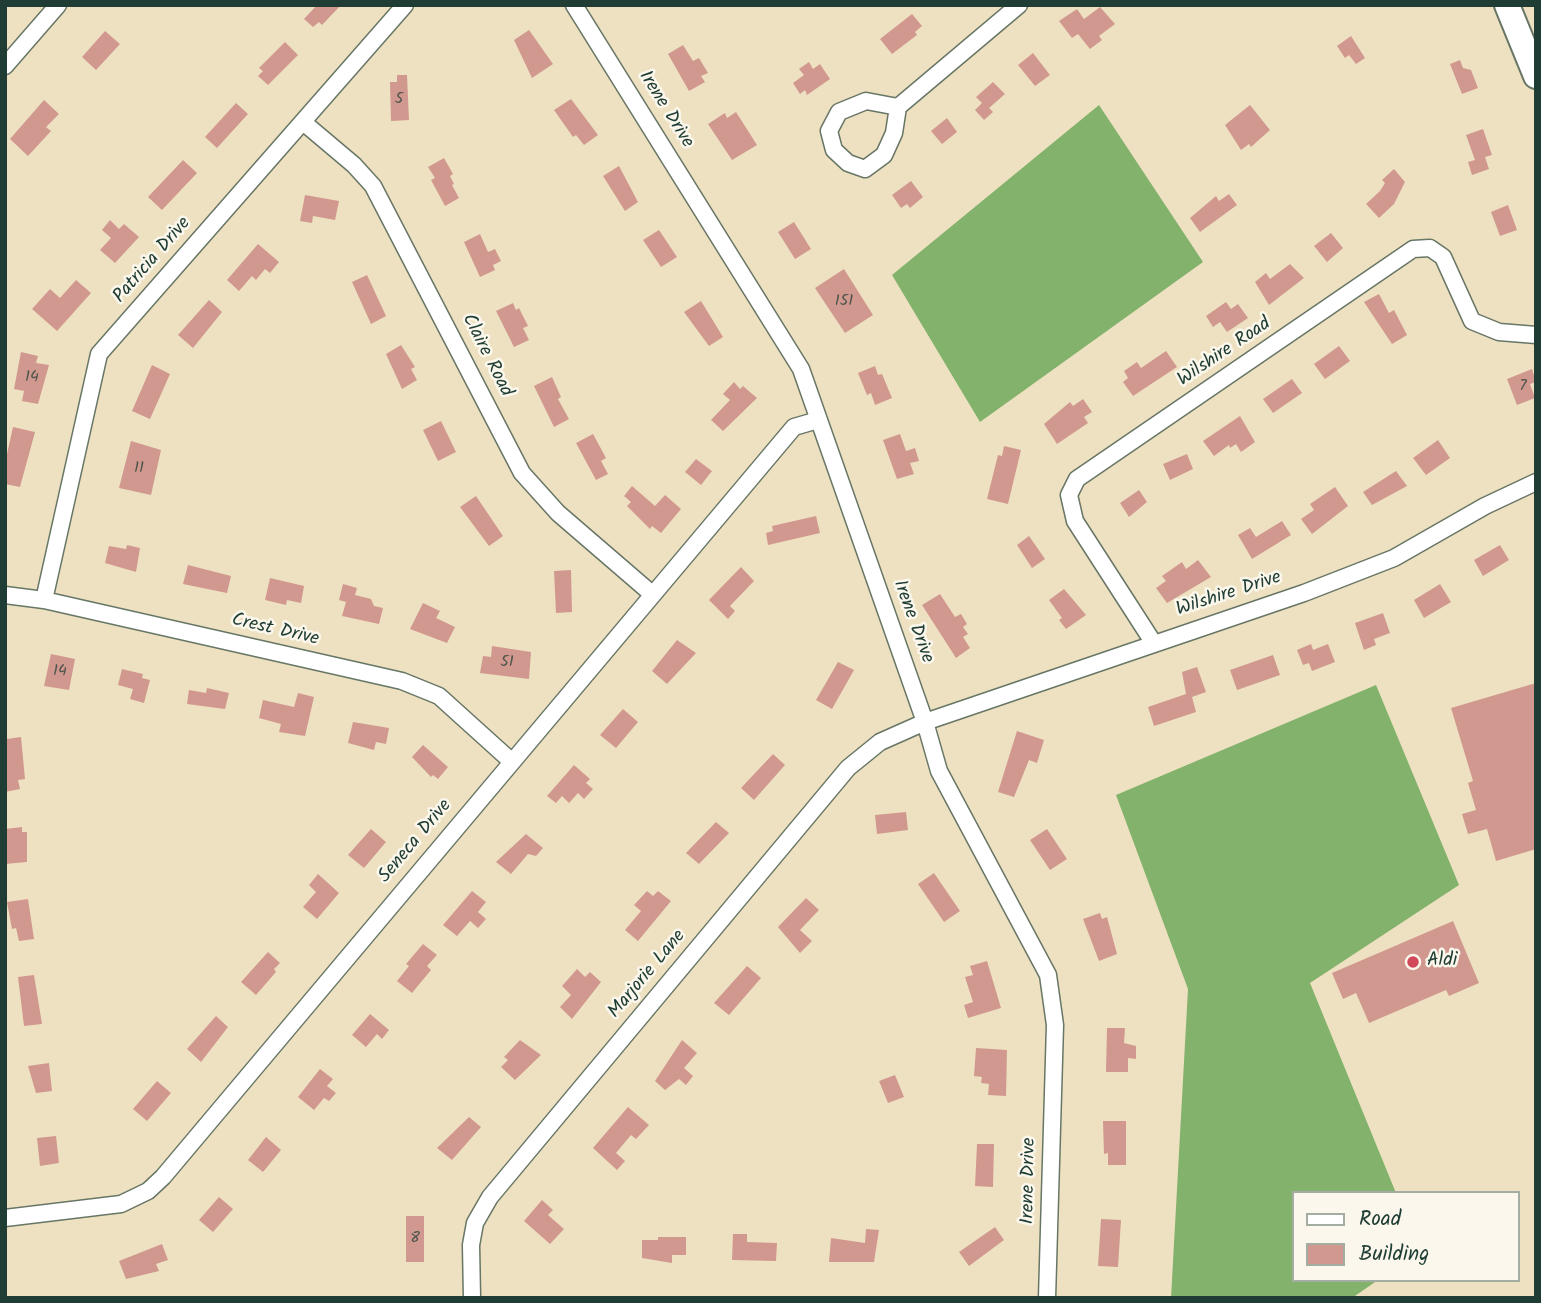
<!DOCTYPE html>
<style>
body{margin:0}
#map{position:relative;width:1541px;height:1303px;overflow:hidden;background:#eee1c1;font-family:Kalam,sans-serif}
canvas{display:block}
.frame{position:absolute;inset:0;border:7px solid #1f3d34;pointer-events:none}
.legend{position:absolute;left:1292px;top:1191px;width:228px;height:91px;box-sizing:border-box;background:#fbf7ec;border:2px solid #a3ada2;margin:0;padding:9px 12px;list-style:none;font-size:21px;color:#1f3d34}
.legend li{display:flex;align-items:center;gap:14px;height:35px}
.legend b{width:35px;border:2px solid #a3ada2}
</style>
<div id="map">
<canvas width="1541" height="1303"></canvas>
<div class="frame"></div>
<ul class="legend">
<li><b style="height:9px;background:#fff"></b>Road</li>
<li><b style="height:19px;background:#d1988f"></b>Building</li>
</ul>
</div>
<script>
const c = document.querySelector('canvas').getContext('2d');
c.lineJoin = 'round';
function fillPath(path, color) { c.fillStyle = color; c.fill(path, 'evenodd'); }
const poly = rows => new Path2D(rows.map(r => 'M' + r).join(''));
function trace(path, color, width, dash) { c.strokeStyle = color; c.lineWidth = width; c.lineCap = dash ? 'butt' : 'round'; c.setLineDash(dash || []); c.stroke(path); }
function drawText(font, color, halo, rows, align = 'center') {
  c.font = font + ' Kalam,sans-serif'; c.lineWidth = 5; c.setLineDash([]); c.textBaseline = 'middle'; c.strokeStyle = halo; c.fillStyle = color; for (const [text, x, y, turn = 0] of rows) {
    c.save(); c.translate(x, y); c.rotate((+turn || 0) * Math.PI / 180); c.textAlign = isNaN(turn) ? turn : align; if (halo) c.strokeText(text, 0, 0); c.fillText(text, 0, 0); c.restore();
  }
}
const forest = poly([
 [1099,105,1203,262,980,422,892,275],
 [1376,685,1459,885,1310,983,1396,1193,1294,1193,1294,1280,1378,1280,1352,1298,1171,1298,1188,989,1116,795]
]);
const building = poly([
 [317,5,341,5,322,25,319,22,313,27,304,19],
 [1100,7,1115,24,1099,36,1102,40,1090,49,1078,34,1072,38,1059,21,1077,9,1084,19],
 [912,14,922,26,915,32,917,35,892,54,880,39],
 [529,30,553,64,532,78,514,40],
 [105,31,120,44,96,70,82,57],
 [1351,36,1365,58,1356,64,1349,55,1345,58,1337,46],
 [285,42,298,55,268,85,258,76,263,71,259,68],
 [683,45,693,61,699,58,708,73,701,76,705,82,689,91,668,54],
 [1033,53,1050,75,1035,86,1018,65],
 [1460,60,1463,68,1471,70,1478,88,1462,94,1450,64],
 [809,62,813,69,820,64,830,79,807,95,805,90,800,94,793,83,804,75,799,69],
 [397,75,407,75,409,120,391,121,390,82,397,82],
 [993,82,1005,94,989,108,993,112,984,120,975,110,982,103,976,97],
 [571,99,598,135,584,145,576,135,573,137,554,110],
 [44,100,59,114,46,127,51,131,28,156,10,139],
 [236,103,248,114,217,148,205,137],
 [1250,105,1270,130,1251,147,1249,144,1241,150,1225,125],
 [736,112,757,145,732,160,708,124,725,113,727,118],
 [947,118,957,132,942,144,931,131],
 [1483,129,1492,155,1485,157,1489,169,1472,175,1468,162,1475,160,1466,135],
 [444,158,453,174,450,176,454,184,452,185,459,198,445,206,431,180,435,178,428,167],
 [183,160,197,173,162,210,148,197],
 [619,166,638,202,625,211,603,176],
 [1394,169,1405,182,1394,204,1379,218,1366,204,1380,191,1385,183,1382,180],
 [911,181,923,197,910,208,907,204,901,208,892,195],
 [1229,194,1237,205,1200,232,1190,218,1216,196,1219,201],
 [305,195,339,201,335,220,313,216,312,223,300,221],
 [1508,205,1517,230,1500,236,1491,212],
 [110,220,119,229,124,224,139,237,115,263,100,250,111,238,102,230],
 [794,222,811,249,795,259,778,232],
 [659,230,677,257,661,267,643,240],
 [1331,233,1343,248,1327,262,1314,246],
 [480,234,488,252,495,249,501,261,493,265,495,270,480,277,464,242],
 [258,244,279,262,270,273,265,269,256,280,252,276,239,291,227,280],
 [1290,264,1304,278,1269,305,1255,282,1266,273,1270,279],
 [844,269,873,315,845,333,815,288],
 [367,275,386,316,371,324,352,282],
 [76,280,91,293,57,331,32,309,50,289,60,298],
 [1379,294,1389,313,1394,310,1407,335,1392,344,1364,302],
 [209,300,222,312,193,348,178,335],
 [701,301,723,337,709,346,684,312],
 [1226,302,1231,309,1238,304,1248,318,1227,332,1220,322,1213,327,1206,316],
 [513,303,516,310,519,308,528,326,523,328,529,340,514,347,496,311],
 [401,345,415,367,411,369,417,380,402,389,386,354],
 [1339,346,1350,361,1325,379,1314,364],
 [1166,351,1177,367,1133,396,1123,382,1128,378,1124,371,1137,362,1141,368],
 [21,352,38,356,36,363,49,365,38,404,22,401,24,391,14,389],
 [152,365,170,374,150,419,132,411],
 [875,366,878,375,882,374,892,398,875,405,871,393,867,395,858,373],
 [1532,369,1536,382,1530,384,1535,398,1517,405,1507,379],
 [552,377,561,397,558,399,569,419,554,427,534,386],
 [1292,379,1302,393,1273,413,1263,399],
 [734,382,740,389,743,386,757,398,723,431,711,420,730,400,723,394],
 [1083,399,1092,412,1084,417,1088,423,1057,444,1044,424,1070,402,1073,406],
 [1240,416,1255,442,1241,452,1236,444,1230,448,1229,445,1214,456,1203,441],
 [441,421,456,452,438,461,423,430],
 [13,427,35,432,20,487,5,484,5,463],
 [593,434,606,458,601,461,608,474,596,480,576,443],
 [900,434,906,451,915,448,919,461,910,463,914,474,897,479,883,440],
 [1438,440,1450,458,1426,475,1413,458],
 [131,441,161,450,151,495,119,488],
 [1004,446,1021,450,1008,504,987,499,998,455,1002,456],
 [1187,454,1193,469,1170,480,1163,464],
 [696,459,712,471,701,485,685,472],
 [1396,471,1407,486,1372,505,1363,492],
 [632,486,655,506,665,495,681,509,661,533,652,526,650,529,627,506,631,502,624,496],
 [1335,487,1348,506,1312,534,1301,519,1314,510,1310,504],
 [1139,490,1147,502,1129,517,1120,503],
 [476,496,503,536,489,546,460,507],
 [816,516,820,533,768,545,766,533,773,531,772,526],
 [1282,521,1291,535,1252,559,1238,535,1250,528,1256,537],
 [1029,536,1045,559,1032,568,1017,545],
 [127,545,140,548,136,572,105,563,109,546,126,549],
 [1500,545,1509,560,1483,576,1474,560],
 [1198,560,1211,577,1167,603,1156,588,1166,581,1162,576,1182,562,1186,569],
 [188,565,231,576,227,593,183,584],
 [741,567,754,581,730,606,735,611,728,619,709,600],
 [571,570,572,612,556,613,554,571],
 [270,578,304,586,301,603,287,600,286,605,265,600],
 [343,584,357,588,355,595,371,599,374,606,383,608,379,624,342,616,346,602,339,600],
 [1440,584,1451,602,1424,618,1414,600],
 [1064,589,1086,615,1066,629,1059,620,1062,618,1049,600],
 [940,594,955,617,961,614,967,624,963,627,968,634,963,637,970,648,956,658,922,605],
 [423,603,440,611,436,618,455,627,447,643,410,629],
 [1383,613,1390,633,1374,639,1376,645,1364,650,1355,623],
 [677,640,696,653,667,684,652,671],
 [1311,644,1313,650,1328,644,1335,662,1312,671,1309,663,1303,665,1297,650],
 [492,646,531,652,529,679,480,673,483,656,491,657],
 [51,654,75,659,69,690,44,686],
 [1273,655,1280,675,1237,690,1230,670],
 [838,662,854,670,832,709,816,700],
 [1197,667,1206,692,1192,697,1196,712,1154,726,1148,707,1186,694,1182,672],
 [122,669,143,674,142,678,150,680,144,703,130,699,133,689,118,685],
 [1536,683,1536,849,1496,861,1487,829,1468,834,1462,814,1476,810,1468,783,1473,781,1451,708],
 [207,688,229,693,225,709,187,704,189,690,206,693],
 [298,693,314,697,305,736,279,732,281,724,259,718,263,700,294,707],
 [623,709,638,722,616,748,600,735],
 [353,722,389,728,386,744,376,742,374,750,348,743],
 [1017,731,1044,740,1037,763,1029,760,1014,797,998,792],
 [21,737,25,779,18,780,20,789,5,792,7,739],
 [423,745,448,767,438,779,433,775,431,777,412,757],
 [773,754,785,765,754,800,741,788],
 [574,765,590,779,586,783,593,789,584,799,578,793,569,803,562,796,556,803,547,796],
 [906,812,908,830,877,834,875,815],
 [716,822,729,833,699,864,686,853],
 [22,827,22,832,27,832,27,862,5,864,5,829],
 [371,829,386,842,364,868,348,855],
 [1047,829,1067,859,1050,870,1030,840],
 [526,834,543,848,536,856,528,854,511,874,496,862],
 [934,873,960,911,944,922,918,884],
 [318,874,339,893,317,919,303,907,316,892,309,885],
 [472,891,486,902,478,912,486,919,478,928,470,921,457,936,443,925],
 [647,891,653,896,658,891,671,901,638,941,625,930,641,911,634,905],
 [806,898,819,910,800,930,812,941,800,953,778,927],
 [28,899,34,939,19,941,16,928,12,929,7,902],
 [1100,913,1102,919,1107,917,1117,954,1099,961,1083,919],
 [1453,921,1479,983,1449,996,1446,990,1369,1023,1356,993,1343,999,1332,973],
 [423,944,437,955,427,966,431,970,412,993,397,981,409,966,406,964],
 [268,952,280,963,274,969,276,972,256,995,241,982],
 [987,961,1001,1008,968,1018,964,1005,973,1002,965,977,973,975,970,966],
 [747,966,761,978,729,1015,714,1003],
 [577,969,585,977,590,972,601,982,572,1019,560,1007,571,995,562,986],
 [34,975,42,1024,24,1026,18,977],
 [370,1014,389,1030,382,1039,377,1034,366,1047,352,1035],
 [216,1016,228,1027,201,1062,187,1049],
 [1107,1028,1125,1028,1124,1043,1136,1046,1136,1059,1128,1058,1128,1072,1106,1072],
 [520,1040,541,1055,515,1080,501,1067,508,1060,504,1057],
 [682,1040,697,1053,684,1068,693,1076,686,1085,679,1079,665,1090,655,1081],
 [976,1048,1007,1050,1006,1096,988,1095,989,1084,981,1083,982,1077,974,1076],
 [49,1063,52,1091,36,1093,28,1066],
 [320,1069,333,1079,327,1086,336,1093,329,1101,324,1098,314,1110,298,1097],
 [895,1075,904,1097,888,1103,879,1081],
 [157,1081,171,1093,147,1121,133,1109],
 [628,1107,649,1125,636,1139,631,1135,616,1153,625,1161,617,1170,593,1148],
 [469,1117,481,1127,452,1160,437,1148],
 [1103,1121,1126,1121,1126,1165,1108,1165,1108,1153,1104,1154],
 [56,1136,59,1163,40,1166,37,1138],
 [266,1137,281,1150,263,1172,248,1160],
 [977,1144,994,1144,993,1187,975,1186],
 [219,1197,233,1209,213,1232,199,1220],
 [542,1200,553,1210,548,1215,564,1229,550,1244,524,1221],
 [406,1216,424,1216,424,1262,406,1262],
 [1101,1219,1121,1220,1118,1267,1098,1266],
 [995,1227,1004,1240,969,1266,959,1252],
 [866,1229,879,1230,874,1262,829,1262,831,1238,865,1243],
 [733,1234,747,1234,747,1242,777,1243,776,1261,732,1260],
 [658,1237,686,1237,686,1255,672,1255,672,1263,642,1258,642,1240,658,1240],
 [162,1244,168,1260,156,1264,159,1271,126,1279,119,1261]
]);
const minor = poly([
 [574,5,801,369,925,722,939,771,1048,975,1055,1025,1047,1298],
 [5,66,58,5],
 [898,107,866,101,839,112,829,131,834,150,848,163,865,169,884,155,894,133,898,107,1019,5],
 [303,122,354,165,373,186,522,473,558,513,652,594],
 [5,595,44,600,402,681,439,696,511,761],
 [44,600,99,354,405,5],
 [1153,642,1075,521,1069,495,1077,479,1413,249,1430,248,1443,257,1472,321,1499,332,1536,335],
 [5,1218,121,1204,148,1191,163,1177,794,427,818,420],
 [472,1298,471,1245,475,1223,490,1197,848,768,880,742,925,722,1304,593,1394,558,1485,506,1536,482]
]);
const primary = poly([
 [1507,5,1536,76]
]);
const markers = [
 [1413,962,7,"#d1495b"]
];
const numberNames = [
 ["5",399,100],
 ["151",844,302],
 ["14",32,378],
 ["7",1523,387],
 ["11",139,469],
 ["51",507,663],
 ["14",60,672],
 ["8",415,1239]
];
const streetNames = [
 ["Irene Drive",665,110,58],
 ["Patricia Drive",153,261,-49],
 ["Wilshire Road",1225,353,-34],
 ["Claire Road",486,356,63],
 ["Wilshire Drive",1229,595,-18],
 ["Irene Drive",912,622,70],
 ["Crest Drive",275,631,13],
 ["Seneca Drive",416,842,-50],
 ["Marjorie Lane",648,975,-50],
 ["Irene Drive",1030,1181,-89]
];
const poiNames = [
 ["Aldi",1427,962]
];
fillPath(forest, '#83b26c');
fillPath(building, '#d1988f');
trace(minor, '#677665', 19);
trace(primary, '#677665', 28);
trace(minor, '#fff', 16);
trace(primary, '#fff', 24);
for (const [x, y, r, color] of markers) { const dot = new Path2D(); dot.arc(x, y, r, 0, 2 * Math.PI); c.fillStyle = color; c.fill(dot); trace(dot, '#fbf7ec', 2.5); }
drawText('16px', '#4c544b', null, numberNames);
drawText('19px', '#1f3d34', '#fbf7ec', streetNames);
drawText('19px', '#1f3d34', '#fbf7ec', poiNames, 'left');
</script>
